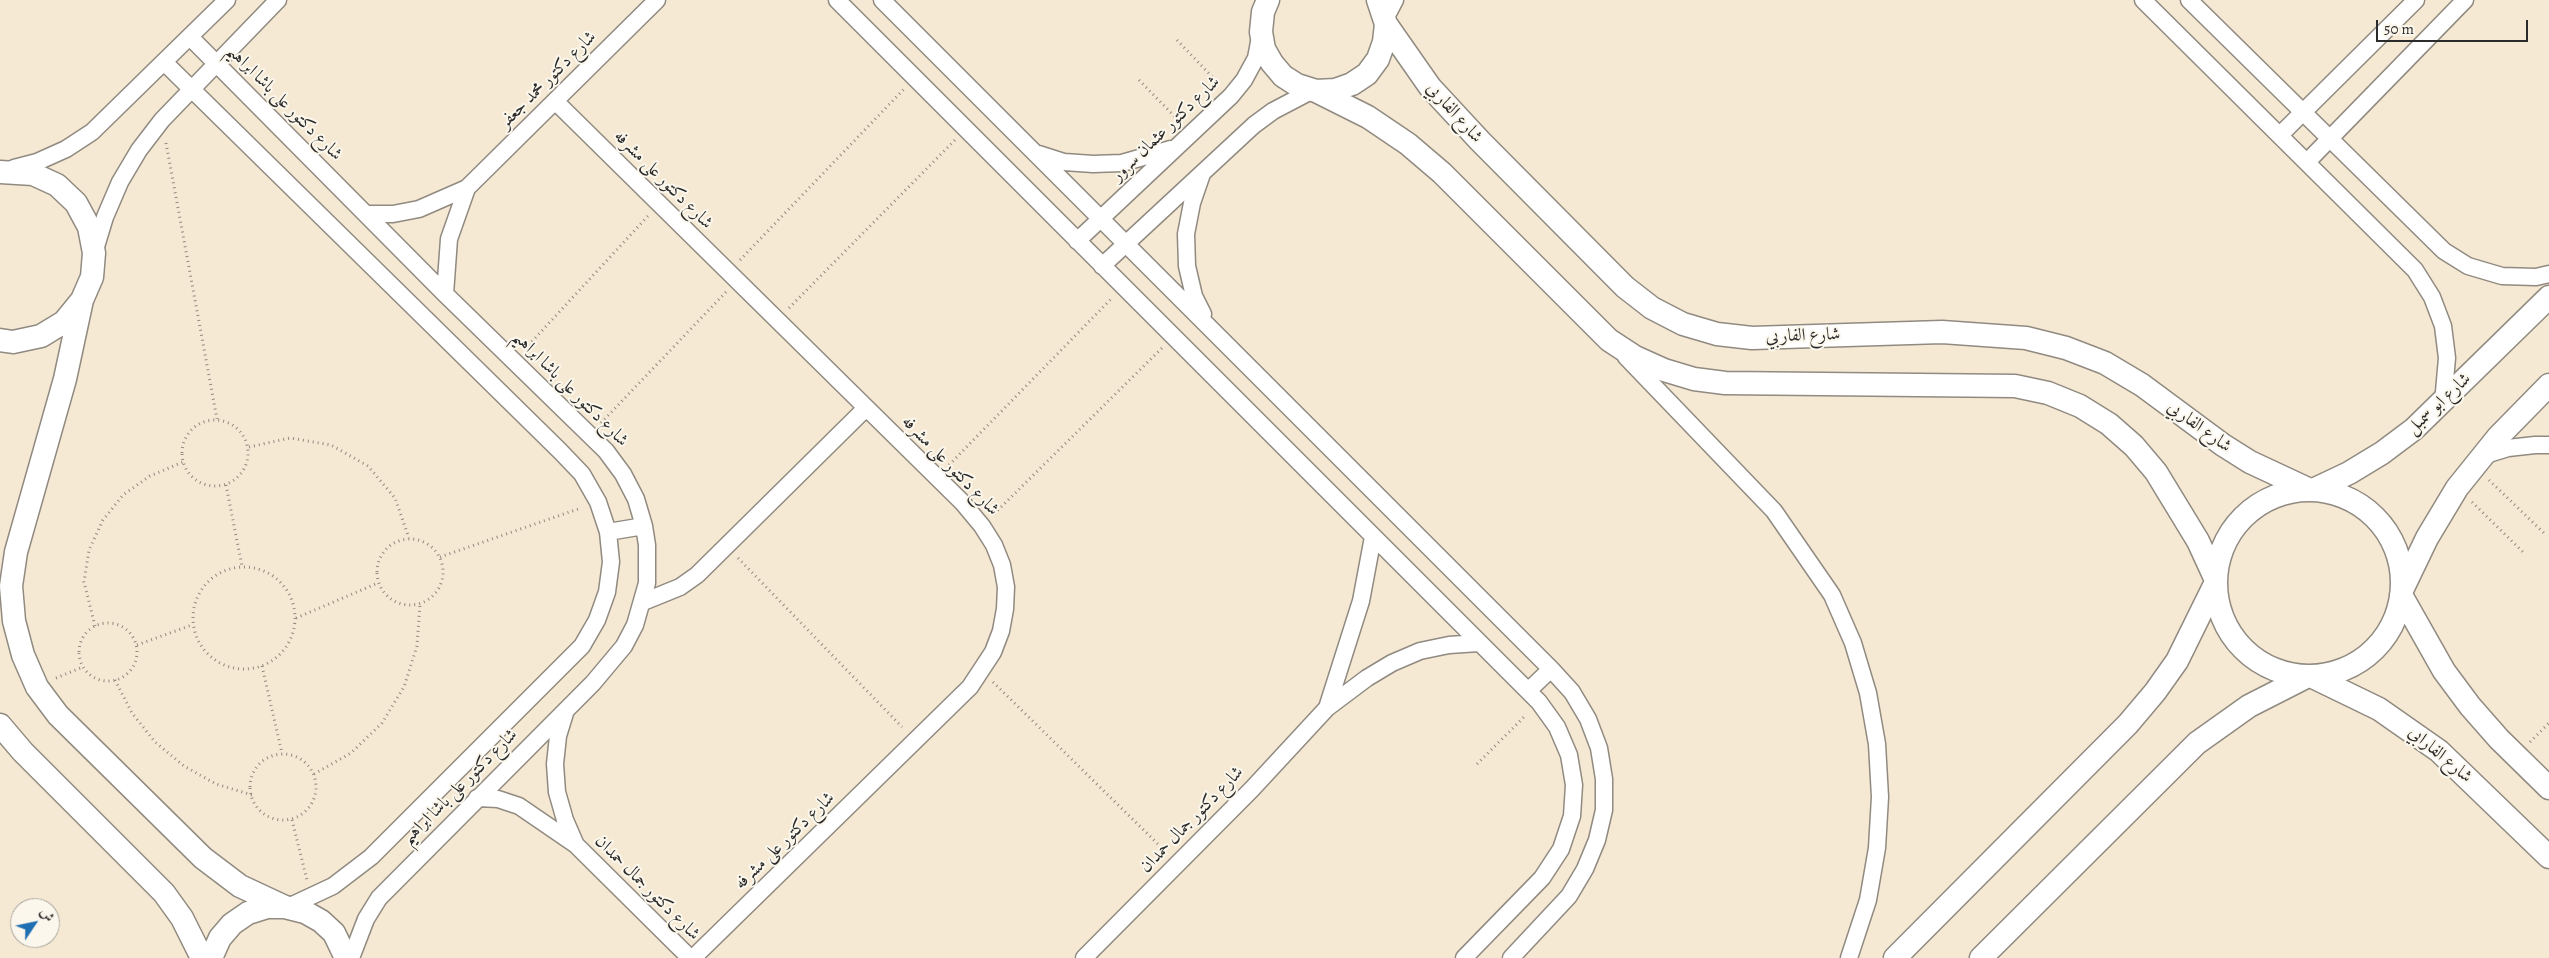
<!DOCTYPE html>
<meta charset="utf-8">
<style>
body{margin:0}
#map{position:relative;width:2549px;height:958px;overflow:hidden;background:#f6e9d4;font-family:Alegreya,Amiri,serif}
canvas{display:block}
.north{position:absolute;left:10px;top:898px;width:50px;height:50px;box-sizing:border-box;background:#fbf7ec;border:1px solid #a8a59f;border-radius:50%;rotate:56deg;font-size:14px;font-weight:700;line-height:20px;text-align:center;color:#2b2b2b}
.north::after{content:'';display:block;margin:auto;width:18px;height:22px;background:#1f6fb2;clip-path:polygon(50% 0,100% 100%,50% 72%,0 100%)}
.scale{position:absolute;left:2376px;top:20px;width:152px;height:22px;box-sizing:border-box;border:2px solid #2b2b2b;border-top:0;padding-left:6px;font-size:15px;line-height:18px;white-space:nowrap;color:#2b2b2b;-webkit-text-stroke:4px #fbf7ec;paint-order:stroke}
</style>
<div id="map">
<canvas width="2549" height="958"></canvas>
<div class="north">ش</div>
<div class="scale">50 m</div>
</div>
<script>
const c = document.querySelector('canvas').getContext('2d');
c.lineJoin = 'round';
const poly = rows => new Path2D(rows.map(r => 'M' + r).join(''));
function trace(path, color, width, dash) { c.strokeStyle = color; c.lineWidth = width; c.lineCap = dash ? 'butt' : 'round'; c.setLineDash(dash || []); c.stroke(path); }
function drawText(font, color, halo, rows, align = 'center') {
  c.font = font + ' Alegreya,Amiri,serif'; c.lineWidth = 4; c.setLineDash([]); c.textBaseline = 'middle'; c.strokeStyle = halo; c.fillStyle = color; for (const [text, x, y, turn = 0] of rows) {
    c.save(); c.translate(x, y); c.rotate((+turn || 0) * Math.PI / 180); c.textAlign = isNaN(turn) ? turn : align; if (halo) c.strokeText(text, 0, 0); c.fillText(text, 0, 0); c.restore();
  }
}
const path = poly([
 [1177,40,1218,83],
 [1139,80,1179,121],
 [166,143,217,419],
 [740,260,904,89],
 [789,308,955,140],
 [525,349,648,216],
 '182 453a33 33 0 1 1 66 0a33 33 0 1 1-66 0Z',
 [601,423,726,292],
 [249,447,290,438,331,445,368,466,395,498,409,538],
 [949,465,1112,298],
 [2489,480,2546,535],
 [226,485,242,566],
 [2472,502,2525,554],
 [994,514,1162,348],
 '377 572a33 33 0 1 1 66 0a33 33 0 1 1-66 0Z',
 [440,557,581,508],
 [738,558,902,727],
 '193 618a51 51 0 1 1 102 0a51 51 0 1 1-102 0Z',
 [296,618,378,583],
 '79 652a29 29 0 1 1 58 0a29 29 0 1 1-58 0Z',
 [95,626,84,582,89,550,103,520,123,495,150,476,183,462],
 [137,645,192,625],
 [262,666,282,753],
 [56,678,83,667],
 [115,680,132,713,155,742,184,766,216,784,252,795],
 [993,682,1165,851],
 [2530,742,2549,723],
 '250 787a33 33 0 1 1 66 0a33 33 0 1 1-66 0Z',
 [1477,764,1526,715],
 [314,774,351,753,382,723,404,687,417,646,420,604],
 [292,820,307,880]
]);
const street = poly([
 [837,0,1539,702,1557,727,1569,755,1574,785,1572,816,1561,849,1542,878,1464,958],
 [882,0,1551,669,1572,692,1588,719,1599,748,1604,779,1604,810,1597,840,1585,869,1569,896,1511,958],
 [2143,0,2415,270,2432,297,2443,326,2447,358,2443,403],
 [2189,0,2444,251,2468,266,2502,276,2536,277,2549,274],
 [1385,19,1395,0],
 [190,37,445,294,606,451,623,474,636,499,644,526,647,545,647,583,635,625,624,646,593,683,379,898,366,919,351,958],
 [165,63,560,451,582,474,598,502,608,532,611,562,607,592,597,620,582,646,371,857,333,886,288,907],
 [555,101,962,502,982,526,994,545,1002,565,1006,587,1005,609,1001,631,993,652,970,687,693,958],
 [2280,135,2416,0],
 [1039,154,1064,162,1093,164,1122,163,1171,149],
 [2307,162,2465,0],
 [14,168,37,162,66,149,92,132,227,0],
 [1202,174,1192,203,1186,234,1187,266,1194,296,1203,314],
 [366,214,393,214,419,209,467,188,657,0],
 [1077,241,1231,96,1244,80,1256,58,1260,37],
 [95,250,105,217,120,182,139,150,162,120,278,0],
 [1102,266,1254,125,1273,111,1313,90],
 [445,294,449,239,467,188],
 [1626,357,1774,511,1832,595,1853,643,1868,693,1877,744,1880,797,1877,848,1868,900,1849,958],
 [2482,456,2508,448,2535,445,2549,445],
 [608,532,644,526],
 [643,602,680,587,697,575,866,408],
 [1528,691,1551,669],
 [1327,708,1361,601,1373,537],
 [566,710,558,736,555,764,557,792,565,820,575,843],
 [477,798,498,799,519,806,576,845,690,958],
 [1084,958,1252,789,1327,708,1367,678,1392,663,1420,651,1449,645,1479,643]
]);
const secondary = poly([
 [1268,0,1263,12,1261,32,1264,49,1272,63,1283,76,1297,85,1316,91,1335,90,1352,84,1367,74,1378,59,1384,42,1386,24,1378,0],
 [1386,24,1430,87,1480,141,1625,287,1652,308,1683,324,1717,334,1752,338,1942,332,2026,338,2066,348,2105,363,2142,385,2223,445,2250,462,2310,490],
 [1316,91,1368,117,1408,144,1442,173,1609,340,1635,357,1664,370,1694,379,1725,383,2015,386,2048,393,2080,406,2109,424,2134,446,2156,472,2198,541,2215,578],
 [0,172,33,174,57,185,76,203,89,227,94,253,92,277,82,300,64,322,41,336,13,342,0,340],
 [82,300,65,379,16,552,11,586,14,621,23,655,37,687,58,715,203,858,240,886,285,907],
 '2216 583a93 93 0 1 1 186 0a93 93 0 1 1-186 0Z',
 [2313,490,2349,473,2382,453,2414,429,2549,297],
 [2403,588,2427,538,2457,488,2498,437,2549,385],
 [2401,595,2444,671,2470,706,2499,739,2549,788],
 [2313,677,2379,709,2439,751,2549,857],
 [0,725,23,752,164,893,182,918,202,958],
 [211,958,220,938,232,924,248,913,267,907,285,907,305,912,321,921,334,933,346,958],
 [1895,958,2128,724,2155,692,2177,661,2215,584],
 [1981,958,2197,743,2249,706,2306,677]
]);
const streetNames = [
 ["شارع دكتور محمد جعفر",548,80,-45],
 ["شارع دكتور على باشا ابراهيم",284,103,45],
 ["شارع الفاربي",1454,113,48],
 ["شارع دكتور عثمان سرور",1166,129,-44],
 ["شارع دكتور على مشرفه",663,180,45],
 ["شارع الفاربي",1803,336,-2],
 ["شارع دكتور على باشا ابراهيم",570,389,45],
 ["شارع ابو سمبل",2439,404,-43],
 ["شارع الفاربي",2199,427,36],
 ["شارع دكتور على مشرفه",950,466,46],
 ["شارع الفارابي",2440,755,40],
 ["شارع دكتور على باشا ابراهيم",460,787,-45],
 ["شارع دكتور جمال حمدان",1192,820,-46],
 ["شارع دكتور على مشرفه",785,841,-44],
 ["شارع دكتور جمال حمدان",647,888,45]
];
trace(street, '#908a80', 19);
trace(secondary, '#908a80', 25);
trace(path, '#908a80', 3, [1, 4]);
trace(street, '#fff', 16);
trace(secondary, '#fff', 22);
drawText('18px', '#2b2b2b', '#fbf7ec', streetNames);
</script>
